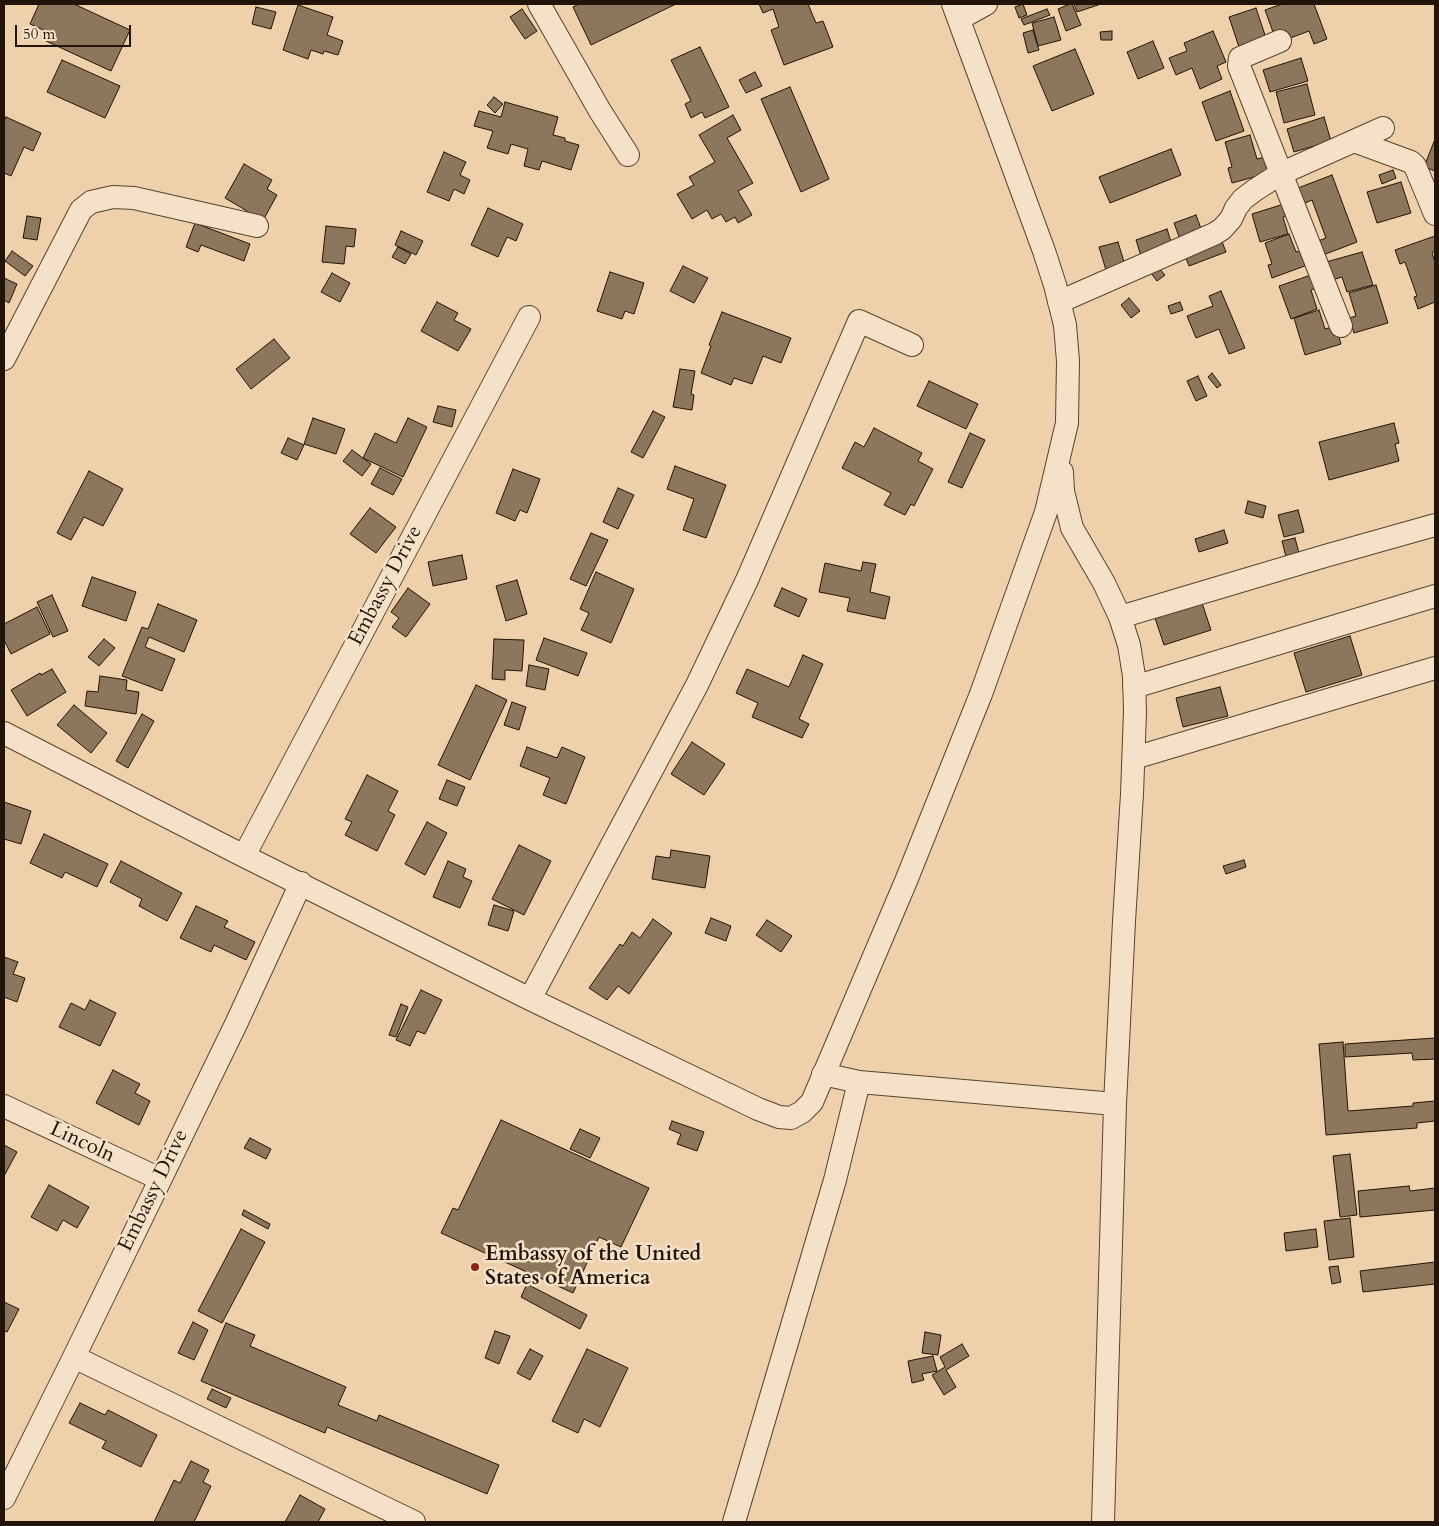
<!DOCTYPE html>
<style>
body{margin:0}
#map{position:relative;width:1439px;height:1526px;overflow:hidden;background:#eed1aa;font-family:Cardo,serif}
canvas{display:block}
.frame{position:absolute;inset:0;border:5px solid #221408;pointer-events:none}
.scale{position:absolute;left:15px;top:25px;width:116px;height:22px;box-sizing:border-box;border:2px solid #221408;border-top:0;padding-left:6px;font-size:15px;line-height:18px;white-space:nowrap;color:#221408;-webkit-text-stroke:4px #f4e1c8;paint-order:stroke}
</style>
<div id="map">
<canvas width="1439" height="1526"></canvas>
<div class="frame"></div>
<div class="scale">50 m</div>
</div>
<script>
const c = document.querySelector('canvas').getContext('2d');
c.lineJoin = 'round';
function fillPath(path, color) { c.fillStyle = color; c.fill(path, 'evenodd'); }
const poly = rows => new Path2D(rows.map(r => 'M' + r).join(''));
function trace(path, color, width, dash) { c.strokeStyle = color; c.lineWidth = width; c.lineCap = dash ? 'butt' : 'round'; c.setLineDash(dash || []); c.stroke(path); }
function drawText(font, color, halo, rows, align = 'center') {
  c.font = font + ' Cardo,serif'; c.lineWidth = 5; c.setLineDash([]); c.textBaseline = 'middle'; c.strokeStyle = halo; c.fillStyle = color; for (const [text, x, y, turn = 0] of rows) {
    c.save(); c.translate(x, y); c.rotate((+turn || 0) * Math.PI / 180); c.textAlign = isNaN(turn) ? turn : align; if (halo) c.strokeText(text, 0, 0); c.fillText(text, 0, 0); c.restore();
  }
}
const building = poly([
 [39,4,74,4,130,30,111,71,46,41,50,33,30,24,39,4],
 [579,4,676,4,591,45,573,7,579,4],
 [759,4,808,4,816,23,823,21,833,47,784,65,771,30,779,27,773,9,763,13,759,4],
 [1023,4,1027,15,1019,18,1015,7,1023,4],
 [1070,4,1072,4,1081,25,1066,31,1058,9,1070,4],
 [1074,4,1101,4,1077,12,1074,4],
 [1282,4,1314,4,1327,39,1314,44,1309,31,1277,43,1265,10,1282,4],
 [298,5,333,17,327,35,343,41,338,55,324,51,323,54,311,50,308,59,283,50,298,5],
 [256,7,276,12,271,29,252,24,256,7],
 [1256,8,1269,47,1242,56,1229,17,1256,8],
 [522,9,537,31,525,39,510,17,522,9],
 [1047,9,1050,15,1024,25,1021,19,1047,9],
 [1054,17,1061,40,1038,46,1032,23,1054,17],
 [1033,30,1039,50,1028,53,1023,33,1033,30],
 [1112,31,1112,40,1101,40,1100,32,1112,31],
 [1213,31,1226,62,1217,66,1222,79,1200,89,1192,68,1176,75,1169,58,1187,51,1184,43,1213,31],
 [1153,41,1164,68,1138,79,1127,52,1153,41],
 [700,47,729,107,705,118,702,112,691,118,685,104,691,101,671,60,700,47],
 [1075,49,1094,94,1052,111,1033,66,1075,49],
 [1301,58,1308,81,1270,92,1263,70,1301,58],
 [62,60,120,86,105,118,47,92,62,60],
 [755,72,762,86,746,93,739,80,755,72],
 [1307,84,1315,115,1284,123,1276,92,1307,84],
 [790,87,829,179,801,192,761,99,790,87],
 [1230,91,1244,131,1216,141,1202,102,1230,91],
 [494,97,503,104,495,113,487,105,494,97],
 [505,102,558,117,553,135,565,138,565,141,579,145,571,170,542,161,539,170,524,166,528,149,511,144,508,154,487,148,493,131,474,126,479,111,501,117,505,102],
 [733,115,741,130,727,138,753,183,738,191,752,215,738,223,735,217,726,222,721,214,712,219,707,210,692,219,677,194,694,185,689,177,715,162,699,135,733,115],
 [6,117,41,133,33,151,24,147,11,176,4,173,4,121,6,117],
 [1324,117,1331,141,1294,152,1287,129,1324,117],
 [1250,135,1257,159,1265,157,1269,173,1232,183,1228,168,1232,167,1225,142,1250,135],
 [1435,139,1435,171,1424,167,1435,139],
 [1171,149,1181,175,1110,203,1099,177,1171,149],
 [444,152,466,162,460,175,470,180,464,194,454,189,449,201,427,192,444,152],
 [244,164,272,180,267,189,277,195,260,226,243,216,247,211,225,198,244,164],
 [1393,170,1396,178,1382,184,1379,175,1393,170],
 [1332,175,1357,242,1323,255,1318,241,1326,238,1312,200,1303,204,1298,188,1332,175],
 [1401,182,1411,213,1377,223,1367,192,1401,182],
 [1284,204,1288,215,1283,217,1288,234,1260,242,1252,214,1284,204],
 [488,208,523,224,516,241,507,237,498,257,471,245,488,208],
 [1196,215,1203,234,1181,242,1174,223,1196,215],
 [27,216,41,218,37,240,23,238,27,216],
 [195,223,250,244,244,261,201,245,198,252,186,247,195,223],
 [326,226,356,229,354,247,346,246,344,264,322,262,326,226],
 [1167,229,1173,248,1142,259,1136,240,1167,229],
 [401,231,423,241,416,255,395,245,401,231],
 [1289,234,1296,252,1305,249,1310,264,1272,278,1268,265,1272,264,1265,243,1289,234],
 [1435,236,1435,251,1432,253,1435,262,1435,302,1418,309,1414,297,1417,296,1405,262,1400,264,1395,250,1435,236],
 [1221,239,1226,252,1189,266,1184,253,1221,239],
 [1118,242,1125,265,1106,270,1099,247,1118,242],
 [398,247,411,254,405,264,392,257,398,247],
 [12,251,33,266,25,276,5,261,12,251],
 [1362,252,1373,285,1347,292,1342,277,1332,280,1326,262,1362,252],
 [683,266,708,278,694,303,670,291,683,266],
 [1157,266,1165,275,1157,281,1150,272,1157,266],
 [610,272,644,283,634,314,625,311,622,319,597,311,610,272],
 [332,273,350,283,340,302,321,292,332,273],
 [1314,274,1319,287,1311,290,1317,309,1291,319,1279,286,1314,274],
 [4,278,17,284,9,303,4,300,4,278],
 [1376,285,1388,323,1354,333,1349,318,1356,316,1349,293,1376,285],
 [1221,291,1245,348,1229,354,1219,329,1196,338,1187,316,1213,306,1209,296,1221,291],
 [1129,298,1140,311,1131,318,1121,305,1129,298],
 [437,302,458,313,454,320,471,329,458,351,421,331,437,302],
 [1180,302,1183,310,1171,314,1168,306,1180,302],
 [1319,310,1325,329,1336,326,1341,344,1305,355,1294,318,1319,310],
 [722,312,791,338,781,363,763,356,752,384,734,378,731,385,701,373,711,346,709,345,722,312],
 [274,339,290,358,251,389,236,369,274,339],
 [680,369,695,371,691,394,694,395,692,410,673,407,680,369],
 [1212,373,1221,385,1217,388,1208,377,1212,373],
 [1198,376,1207,396,1196,401,1187,381,1198,376],
 [929,381,978,404,966,429,917,406,929,381],
 [438,406,456,410,452,427,433,422,438,406],
 [653,411,665,417,643,458,631,452,653,411],
 [313,418,345,429,336,454,304,444,313,418],
 [408,418,427,427,403,477,363,458,375,433,396,443,408,418],
 [1394,423,1399,443,1395,444,1399,461,1329,480,1319,442,1394,423],
 [874,428,922,453,918,461,933,469,914,506,911,504,905,515,884,505,891,493,842,468,855,442,864,447,874,428],
 [970,433,985,440,962,488,948,482,970,433],
 [288,438,304,445,297,460,281,453,288,438],
 [352,450,371,464,362,476,343,461,352,450],
 [675,466,726,485,706,538,683,530,694,499,667,489,675,466],
 [380,468,402,479,393,495,371,484,380,468],
 [513,469,540,479,527,513,520,510,515,521,496,513,513,469],
 [89,471,123,489,103,526,84,517,71,540,57,533,89,471],
 [618,488,634,495,618,529,603,522,618,488],
 [1248,501,1266,506,1263,518,1245,513,1248,501],
 [370,508,396,527,376,553,350,534,370,508],
 [1298,510,1304,532,1284,537,1278,515,1298,510],
 [1224,530,1228,543,1199,552,1195,539,1224,530],
 [591,533,608,540,586,586,570,579,591,533],
 [1295,538,1299,553,1286,557,1282,541,1295,538],
 [462,555,467,579,433,586,428,562,462,555],
 [863,562,876,564,870,592,890,597,885,619,847,611,850,598,819,592,825,563,861,571,863,562],
 [596,572,634,589,611,643,581,630,589,613,580,609,596,572],
 [92,577,136,592,126,621,82,606,92,577],
 [517,580,527,614,506,621,496,586,517,580],
 [408,588,430,604,406,637,392,627,399,618,391,612,408,588],
 [782,588,807,599,799,617,774,606,782,588],
 [52,595,68,631,53,637,37,602,52,595],
 [1202,603,1211,630,1164,645,1155,618,1202,603],
 [158,604,197,620,184,652,149,637,145,647,175,659,162,691,122,676,142,627,148,629,158,604],
 [37,607,50,634,11,654,4,640,4,624,37,607],
 [1350,636,1362,675,1306,692,1294,653,1350,636],
 [544,638,587,653,578,676,536,660,544,638],
 [104,639,115,648,99,666,88,657,104,639],
 [494,639,524,640,522,671,505,670,505,680,492,679,494,639],
 [803,655,823,664,799,719,809,724,802,738,752,717,758,703,736,693,747,669,789,687,803,655],
 [529,665,549,669,545,690,526,686,529,665],
 [52,669,66,692,27,716,11,690,40,673,41,675,52,669],
 [100,676,127,680,126,690,139,692,136,714,85,706,87,691,98,692,100,676],
 [476,685,507,700,470,780,438,765,476,685],
 [1220,687,1228,716,1183,727,1176,698,1220,687],
 [512,702,526,707,519,730,504,725,512,702],
 [74,705,107,733,91,753,57,725,74,705],
 [142,714,154,721,128,768,116,761,142,714],
 [692,742,725,764,704,795,671,774,692,742],
 [527,747,557,758,562,747,585,757,566,804,543,795,550,778,520,766,527,747],
 [367,775,398,791,388,811,395,815,377,851,345,835,352,822,345,819,367,775],
 [447,780,465,787,457,806,439,799,447,780],
 [4,802,31,811,21,844,4,839,4,802],
 [427,822,447,833,425,875,405,864,427,822],
 [44,834,108,864,97,887,65,872,62,878,30,863,44,834],
 [519,845,551,861,524,915,492,899,519,845],
 [671,850,710,856,705,888,652,879,656,856,670,858,671,850],
 [1244,860,1246,867,1226,874,1223,866,1244,860],
 [121,861,182,893,167,921,139,906,142,899,110,882,121,861],
 [448,861,466,869,463,877,472,881,460,908,433,897,448,861],
 [494,905,514,911,508,931,488,925,494,905],
 [196,906,228,921,224,927,255,942,246,960,214,945,211,952,180,938,196,906],
 [711,918,731,926,726,941,705,933,711,918],
 [653,919,672,933,629,994,618,986,607,1000,589,988,620,944,623,946,632,932,640,938,653,919],
 [767,920,792,936,781,952,756,935,767,920],
 [4,957,18,962,13,974,25,978,17,1002,4,997,4,957],
 [421,990,442,1000,425,1034,417,1031,410,1046,396,1040,421,990],
 [90,1000,116,1013,100,1046,59,1027,71,1003,85,1010,90,1000],
 [401,1004,408,1007,396,1037,389,1035,401,1004],
 [1435,1038,1435,1059,1413,1060,1412,1053,1345,1057,1345,1044,1435,1038],
 [1343,1042,1348,1111,1413,1106,1413,1103,1435,1101,1435,1121,1417,1123,1417,1128,1326,1135,1319,1044,1343,1042],
 [113,1070,140,1084,135,1093,150,1101,139,1125,96,1103,113,1070],
 [501,1120,649,1188,621,1247,599,1237,573,1293,441,1233,453,1208,458,1210,501,1120],
 [672,1121,704,1132,697,1151,677,1144,681,1134,669,1129,672,1121],
 [580,1129,600,1138,590,1158,570,1149,580,1129],
 [250,1138,271,1149,266,1159,244,1148,250,1138],
 [4,1145,17,1152,4,1176,4,1145],
 [1350,1154,1357,1215,1340,1217,1333,1156,1350,1154],
 [49,1185,89,1207,77,1228,63,1220,57,1231,31,1217,49,1185],
 [1409,1186,1410,1191,1435,1188,1435,1210,1360,1217,1358,1191,1409,1186],
 [244,1210,270,1224,268,1229,242,1215,244,1210],
 [1350,1218,1354,1257,1329,1260,1324,1221,1350,1218],
 [241,1229,265,1242,222,1323,198,1311,241,1229],
 [1316,1229,1318,1247,1286,1251,1284,1233,1316,1229],
 [1435,1262,1435,1284,1363,1292,1360,1271,1435,1262],
 [1338,1266,1341,1282,1332,1284,1329,1267,1338,1266],
 [527,1284,587,1315,580,1329,521,1297,527,1284],
 [4,1302,19,1309,7,1332,4,1331,4,1302],
 [193,1322,208,1330,194,1360,178,1353,193,1322],
 [226,1323,255,1335,250,1346,346,1387,338,1405,377,1421,379,1415,499,1465,487,1494,327,1427,325,1433,201,1381,226,1323],
 [495,1331,510,1336,499,1364,485,1358,495,1331],
 [925,1332,941,1335,938,1355,922,1353,925,1332],
 [962,1344,969,1356,946,1370,956,1387,944,1395,932,1375,945,1367,940,1357,962,1344],
 [530,1349,543,1356,530,1380,517,1373,530,1349],
 [587,1349,628,1368,600,1427,584,1419,578,1433,552,1421,587,1349],
 [933,1356,937,1371,922,1374,924,1380,912,1383,908,1361,933,1356],
 [212,1389,231,1398,226,1408,207,1399,212,1389],
 [80,1403,105,1415,108,1410,157,1435,141,1467,102,1448,106,1441,69,1423,80,1403],
 [191,1461,209,1470,203,1482,211,1486,194,1522,154,1522,174,1480,180,1483,191,1461],
 [300,1495,325,1509,318,1522,285,1522,300,1495]
]);
const minor = poly([
 [539,4,600,111,628,155],
 [959,19,986,4],
 [1280,41,1240,58,1239,66,1341,326],
 [1354,141,1411,162,1415,166,1435,214],
 [1059,302,1214,234,1222,229,1231,219,1236,208,1243,199,1255,190,1280,174,1383,128],
 [4,359,81,210,91,202,113,197,134,198,257,226],
 [1062,472,1063,491,1072,528,1104,583,1120,617,1129,645,1134,676,1135,712,1132,794,1124,921,1115,1104,1103,1522],
 [1120,617,1325,556,1435,525],
 [1134,687,1435,596],
 [4,733,244,856,530,999,758,1109,779,1117,791,1118,802,1112,812,1102,906,881,981,694,1046,512,1067,423,1068,361,1065,325,1055,285,1044,251,953,4],
 [1134,758,1435,668],
 [244,856,529,317],
 [530,999,697,685,747,580,859,321,912,345],
 [823,1074,859,1082,1115,1104],
 [4,1106,160,1179],
 [74,1357,414,1522],
 [4,1498,74,1357,236,1024,301,883],
 [734,1522,835,1180,859,1082]
]);
const markers = [
 [475,1267,5,"#8f2418"]
];
const streetNames = [
 ["Embassy Drive",386,586,-62],
 ["Lincoln",82,1143,25],
 ["Embassy Drive",154,1191,-64]
];
const poiNames = [
 ["Embassy of the United",485,1255],
 ["States of America",485,1279]
];
fillPath(building, '#8c765c');
trace(building, '#221408', 1);
trace(minor, '#554330', 24);
trace(minor, '#f4e1c8', 22);
for (const [x, y, r, color] of markers) { const dot = new Path2D(); dot.arc(x, y, r, 0, 2 * Math.PI); c.fillStyle = color; c.fill(dot); trace(dot, '#f4e1c8', 2); }
drawText('21px', '#221408', '#f4e1c8', streetNames);
drawText('bold 21px', '#221408', '#f4e1c8', poiNames, 'left');
</script>
